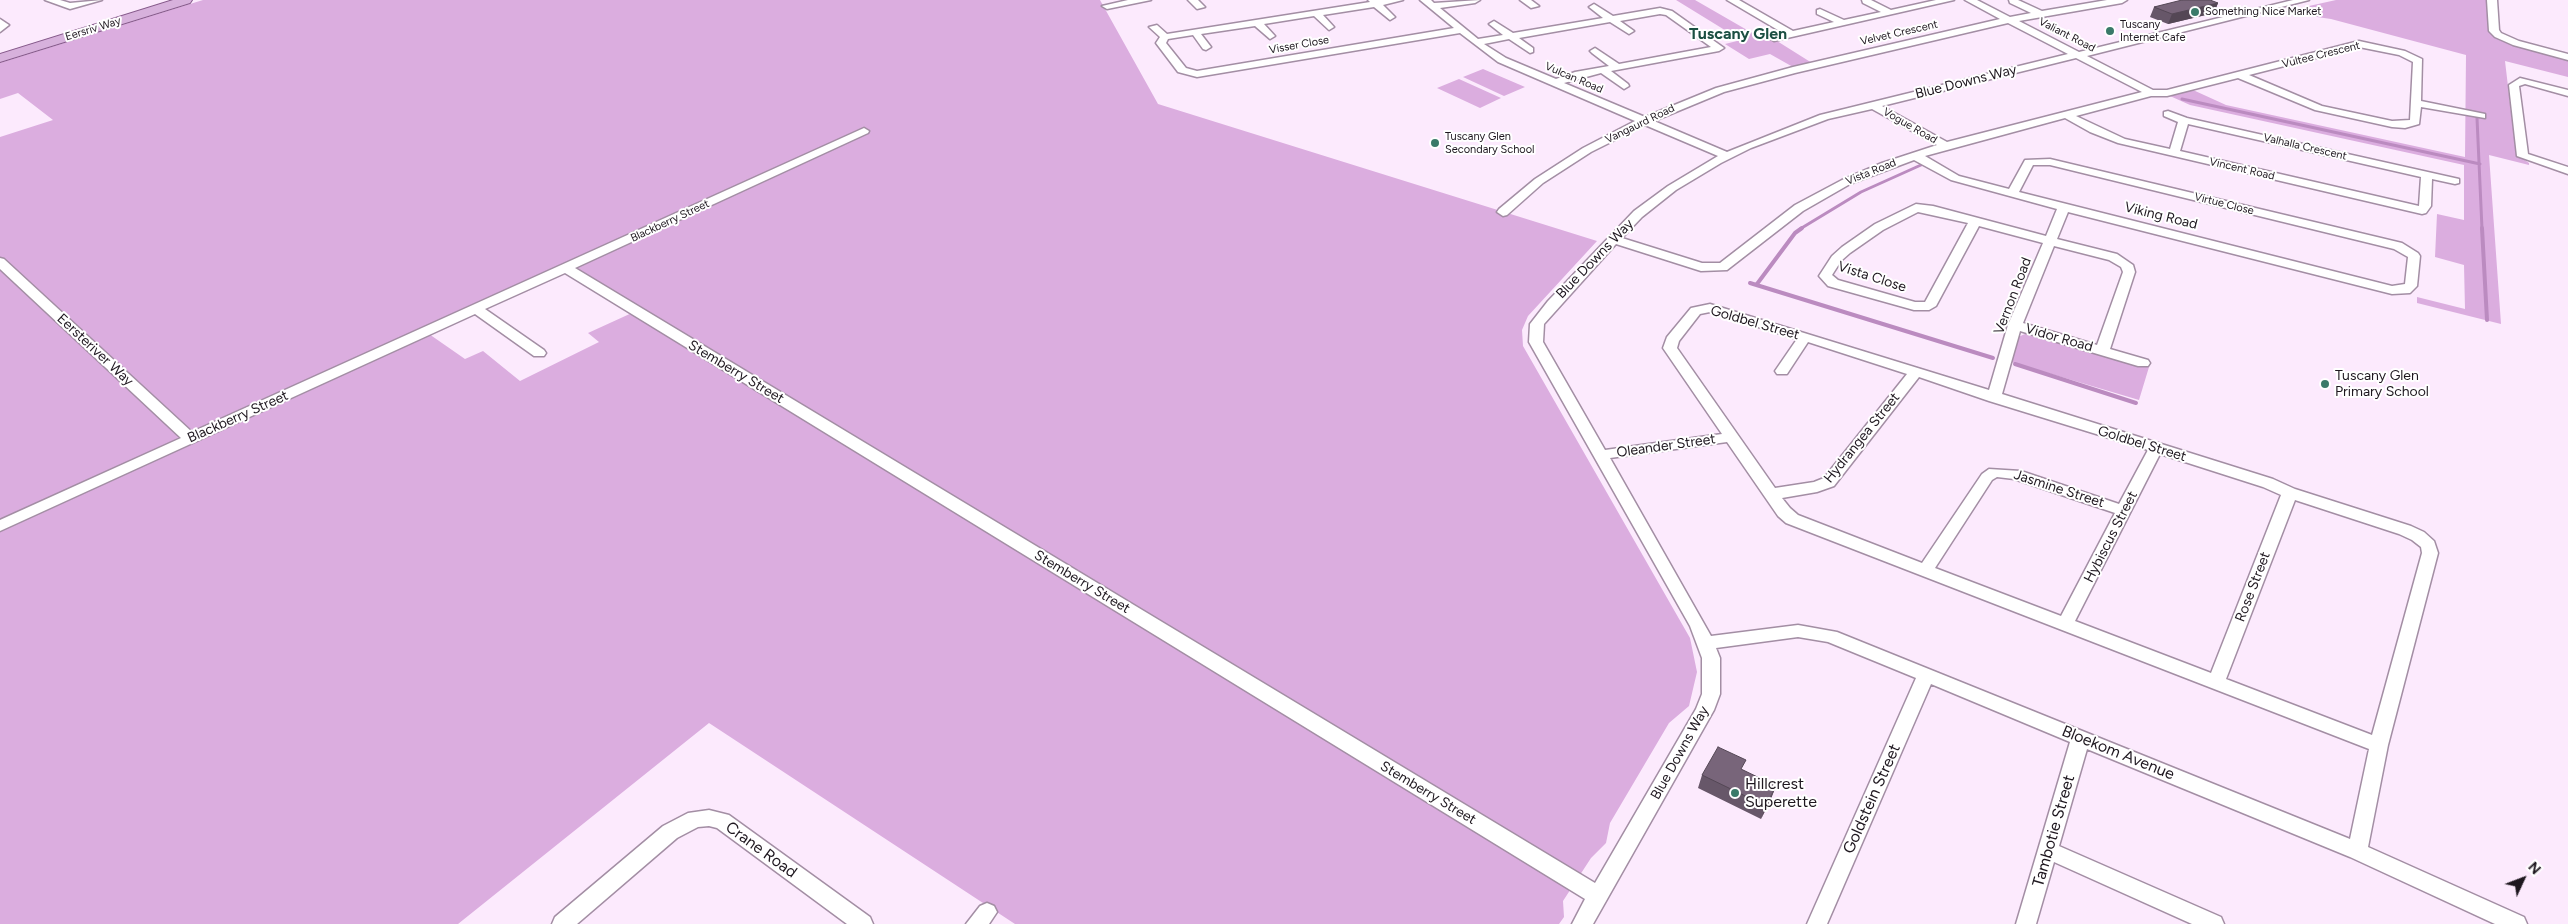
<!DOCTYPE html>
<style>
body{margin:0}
#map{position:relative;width:2568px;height:924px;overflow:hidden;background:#fceafd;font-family:Figtree,sans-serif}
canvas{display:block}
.north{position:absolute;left:2498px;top:854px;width:50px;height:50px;-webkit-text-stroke:4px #fff;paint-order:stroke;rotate:47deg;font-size:14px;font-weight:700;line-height:20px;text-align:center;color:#1e171f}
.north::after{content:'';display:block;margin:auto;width:18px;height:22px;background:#1e171f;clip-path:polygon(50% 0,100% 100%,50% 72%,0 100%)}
</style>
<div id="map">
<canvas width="2568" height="924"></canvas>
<div class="north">N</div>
</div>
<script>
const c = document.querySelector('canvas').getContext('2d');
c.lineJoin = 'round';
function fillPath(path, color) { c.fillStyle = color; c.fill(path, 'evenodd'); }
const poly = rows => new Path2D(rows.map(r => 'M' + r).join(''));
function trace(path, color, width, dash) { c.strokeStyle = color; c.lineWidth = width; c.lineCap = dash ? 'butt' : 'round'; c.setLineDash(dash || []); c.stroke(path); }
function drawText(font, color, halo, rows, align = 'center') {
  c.font = font + ' Figtree,sans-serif'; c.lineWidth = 4; c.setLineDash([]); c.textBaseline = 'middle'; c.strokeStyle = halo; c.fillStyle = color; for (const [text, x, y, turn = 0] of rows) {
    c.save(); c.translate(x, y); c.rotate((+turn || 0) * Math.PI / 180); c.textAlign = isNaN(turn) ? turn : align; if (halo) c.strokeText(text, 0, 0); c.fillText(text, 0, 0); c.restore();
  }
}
const green = poly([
 [203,0,1100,0,1158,104,1597,241,1528,316,1522,330,1523,346,1690,638,1697,672,1689,706,1669,723,1610,823,1606,843,1591,858,1563,901,1564,917,1559,924,1015,924,709,723,458,924,0,924,0,137,53,120,18,93,0,99,0,63],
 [565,269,634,312,588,333,599,342,520,381,483,351,465,359,429,334],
 [1676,0,1695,0,1754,34,1777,41,1812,63,1793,67,1770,54,1749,59,1725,44,1741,40],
 [2336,0,2487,0,2489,30,2494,35,2568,58,2568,77,2505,61,2516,154,2529,163,2529,165,2489,155,2501,324,2417,303,2417,297,2465,309,2464,265,2435,257,2437,214,2464,220,2464,165,2190,105,2170,96,2193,90,2226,105,2465,157,2466,55,2331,19,2282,12],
 [1483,69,1525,87,1504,96,1463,77],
 [1459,79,1501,98,1480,108,1437,88],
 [2025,334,2040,335,2149,367,2139,400,2011,362,2018,337]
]);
const streamFar1 = poly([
 [2182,99,2480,164],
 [2477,118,2482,229],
 [1800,229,1861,192,1921,165]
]);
const stream = poly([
 [2482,228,2487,320],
 [1750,283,1993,358],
 [1757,284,1795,233,1802,228],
 [2015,364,2136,403]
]);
const minor = poly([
 [45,0,60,0,70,3,102,0,70,9,45,0],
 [1128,0,1151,0,1107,9,1102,6,1128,0],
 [1188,0,1198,0,1205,7,1197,9,1188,0],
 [1368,0,1403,0,1383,5,1395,17,1390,20,1374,7,1323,15,1334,27,1329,30,1314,16,1264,24,1275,36,1270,39,1255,26,1201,34,1211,47,1206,50,1203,49,1193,35,1168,39,1166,43,1186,68,1197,71,1454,28,1420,0,1431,0,1434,3,1480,0,1475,3,1440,8,1478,39,1503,35,1489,24,1494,21,1513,33,1603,18,1589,7,1594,4,1613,16,1660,8,1672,11,1724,48,1719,51,1611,71,1628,84,1629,86,1624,89,1601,73,1564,83,1645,117,1716,88,1793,67,2000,19,1965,0,1977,0,2010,17,2031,13,2010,3,2009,0,2018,0,2042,11,2107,0,2127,0,2122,3,2019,21,2079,52,2293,0,2309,0,2087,56,2153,90,2167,90,2359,41,2405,51,2422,59,2421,101,2485,114,2485,118,2421,107,2419,124,2405,128,2392,127,2315,110,2238,78,2167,96,2151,96,2076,116,2125,139,2170,149,2178,122,2164,116,2164,112,2168,111,2187,118,2459,179,2459,183,2455,184,2432,179,2431,206,2426,213,2422,214,2118,143,2090,132,2065,118,1925,156,1959,176,2009,189,2025,160,2050,159,2402,243,2418,253,2420,256,2417,286,2410,293,2392,294,2068,212,2057,239,2117,254,2133,265,2135,272,2110,349,2148,360,2150,363,2148,366,2138,366,2020,331,2002,394,2273,479,2295,489,2411,526,2424,532,2434,541,2438,553,2388,745,2368,847,2524,917,2527,924,2495,924,2350,857,2087,749,2059,846,2221,917,2224,924,2192,924,2054,862,2036,924,2016,924,2070,742,1931,684,1827,924,1807,924,1916,678,1828,642,1798,637,1716,648,1720,658,1720,694,1714,710,1593,924,1572,924,1585,899,565,273,485,309,544,350,546,353,544,356,534,356,475,314,0,531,0,520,181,438,0,269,0,258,4,259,192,432,864,128,869,131,868,133,575,268,1595,883,1696,709,1702,694,1702,658,1690,626,1529,342,1530,324,1548,301,1634,211,1668,186,1718,156,1645,125,1591,152,1543,183,1507,215,1503,216,1497,212,1499,209,1535,179,1583,148,1635,121,1498,62,1460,33,1197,77,1178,72,1156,43,1160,37,1149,27,1157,25,1167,34,1370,2,1368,0],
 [1660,14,1666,15,1711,47,1619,64,1595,48,1590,51,1592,53,1609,66,1575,72,1556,79,1506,58,1484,44,1509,39,1530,53,1533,52,1533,48,1519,38,1610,22,1629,34,1634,31,1620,21,1660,14],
 [2008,23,2068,54,1820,115,1727,152,1654,121,1724,92,1795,73,2008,23],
 [2359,47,2399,55,2413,62,2410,120,2392,121,2322,106,2249,75,2359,47],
 [2076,58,2142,92,1947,142,1882,106,2076,58],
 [1872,109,1937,145,1882,163,1842,180,1795,205,1720,263,1702,263,1622,238,1642,217,1676,190,1721,163,1751,148,1828,119,1872,109],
 [2188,124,2421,177,2419,206,2180,151,2188,124],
 [1914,160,1951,180,2057,209,2046,236,1933,206,1916,204,1875,224,1842,247,1832,256,1819,276,1828,286,1914,310,1929,310,1936,306,1979,226,2043,243,2008,325,1989,390,1710,304,1691,308,1667,337,1663,348,1722,434,1605,450,1543,342,1544,324,1616,244,1701,271,1727,270,1803,211,1850,184,1914,160],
 [2033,165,2050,165,2394,249,2408,257,2405,284,2392,286,2019,192,2033,165],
 [1918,212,1968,223,1925,302,1915,302,1838,280,1832,275,1841,261,1850,253,1883,230,1918,212],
 [2054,246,2109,260,2121,267,2123,272,2097,345,2023,323,2054,246],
 [1710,312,1797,339,1775,371,1777,374,1787,374,1808,342,1907,374,1824,478,1814,482,1775,488,1677,348,1679,341,1700,314,1710,312],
 [1919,377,1989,401,2148,450,2119,504,2021,471,1989,469,1982,474,1922,563,1798,515,1790,508,1782,498,1817,492,1834,486,1919,377],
 [1727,442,1778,516,1786,523,2369,749,2350,839,1837,632,1798,625,1711,636,1610,458,1727,442],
 [2160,454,2263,487,2281,495,2211,673,2075,621,2160,454],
 [1997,477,2014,479,2115,513,2061,616,1935,568,1992,480,1997,477],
 [2295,500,2399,534,2412,540,2421,547,2422,553,2372,735,2226,679,2295,500],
 [1520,0,1531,0,1539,6,1531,8,1520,0],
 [1727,0,1739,0,1793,31,1834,22,1817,14,1817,10,1820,9,1844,20,1881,12,1863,3,1862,0,1871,0,1891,10,1936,0,1954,0,1774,41,1769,38,1771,36,1783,33,1727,0],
 [2487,0,2497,0,2499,30,2501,33,2519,41,2568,54,2568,60,2513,45,2495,37,2489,31,2487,0],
 [0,19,9,25,0,32,0,19],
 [2520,78,2568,90,2568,96,2525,84,2519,86,2528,154,2568,167,2568,174,2517,156,2509,85,2520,78],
 [709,810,729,815,870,917,873,924,847,924,717,828,709,826,698,827,677,838,577,924,552,924,555,917,663,826,688,813,709,810],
 [987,903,994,906,997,912,989,924,966,924,980,906,987,903]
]);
const major = poly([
 [173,0,192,0,190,3,0,62,0,54,173,0]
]);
const wall = poly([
 [2218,3,2214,13,2168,24,2150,17,2154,7],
 [1743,770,1771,799,1761,819,1698,788,1702,775]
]);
const shadedWall = poly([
 [2218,3,2214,13,2168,24,2172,14],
 [1776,786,1771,799,1761,819,1766,806]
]);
const building = poly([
 [2182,0,2210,0,2218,3,2172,14,2154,7,2182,0],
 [1718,747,1746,760,1741,769,1776,786,1766,806,1702,775,1718,747]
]);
const markers = [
 [2195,12,5,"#3a7a69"],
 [2110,31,5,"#3a7a69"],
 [1435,143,5,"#3a7a69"],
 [2325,384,5,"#3a7a69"],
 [1735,793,5,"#3a7a69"]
];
const farPoinames = [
 ["Something Nice Market",2205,12],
 ["Tuscany",2120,25],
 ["Internet Cafe",2120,38],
 ["Tuscany Glen",1445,137],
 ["Secondary School",1445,150]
];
const farStreetnames = [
 ["Eersriv Way",93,29,-17],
 ["Velvet Crescent",1899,33,-13],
 ["Valiant Road",2067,35,27],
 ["Visser Close",1299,45,-10],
 ["Vultee Crescent",2321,55,-14],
 ["Vulcan Road",1574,78,23],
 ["Vangaurd Road",1640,124,-26],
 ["Vogue Road",1910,126,30],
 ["Valhalla Crescent",2305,147,13],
 ["Vincent Road",2242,169,13],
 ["Vista Road",1871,172,-22],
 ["Virtue Close",2224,204,14],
 ["Blackberry Street",670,221,-25]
];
const streetNames = [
 ["Blue Downs Way",1966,82,-14],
 ["Viking Road",2161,216,14],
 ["Blue Downs Way",1595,259,-46],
 ["Vista Close",1872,277,18],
 ["Vernon Road",2013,296,-69],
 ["Goldbel Street",1755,323,16],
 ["Vidor Road",2059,338,16],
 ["Eersteriver Way",95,350,43],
 ["Stemberry Street",736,372,31],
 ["Blackberry Street",238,417,-24],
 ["Hydrangea Street",1862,438,-51],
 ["Goldbel Street",2142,444,17],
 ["Oleander Street",1666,446,-8],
 ["Jasmine Street",2059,489,18],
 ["Hybiscus Street",2111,537,-63],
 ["Stemberry Street",1082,582,31],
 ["Rose Street",2253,587,-69],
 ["Blue Downs Way",1680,753,-61],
 ["Stemberry Street",1428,793,31]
];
const poiNames = [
 ["Tuscany Glen",2335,376],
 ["Primary School",2335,392]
];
const farDistrictnames = [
 ["Tuscany Glen",1738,34]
];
const nearStreetnames = [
 ["Bloekom Avenue",2118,753,22],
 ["Goldstein Street",1872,799,-66],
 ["Tambotie Street",2054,831,-74],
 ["Crane Road",761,850,36]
];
const nearPoinames = [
 ["Hillcrest",1745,784],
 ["Superette",1745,802]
];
fillPath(green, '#dbaddf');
trace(streamFar1, '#bb8bc0', 3);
trace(stream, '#bb8bc0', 4);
trace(minor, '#a38ea4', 3);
trace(major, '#85598a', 2);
fillPath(minor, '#fff');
fillPath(major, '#d7b1dc');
fillPath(wall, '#675769');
fillPath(shadedWall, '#544755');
fillPath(building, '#78657a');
trace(building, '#544755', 1);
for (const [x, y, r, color] of markers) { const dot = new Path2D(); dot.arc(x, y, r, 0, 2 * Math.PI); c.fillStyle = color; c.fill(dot); trace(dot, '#fff', 2); }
drawText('11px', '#1e171f', '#fff', farPoinames, 'left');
drawText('11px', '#1e171f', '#fff', farStreetnames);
drawText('14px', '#1e171f', '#fff', streetNames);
drawText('14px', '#1e171f', '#fff', poiNames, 'left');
drawText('bold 16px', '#1b4f42', '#fff', farDistrictnames);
drawText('16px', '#1e171f', '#fff', nearStreetnames);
drawText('16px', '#1e171f', '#fff', nearPoinames, 'left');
</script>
